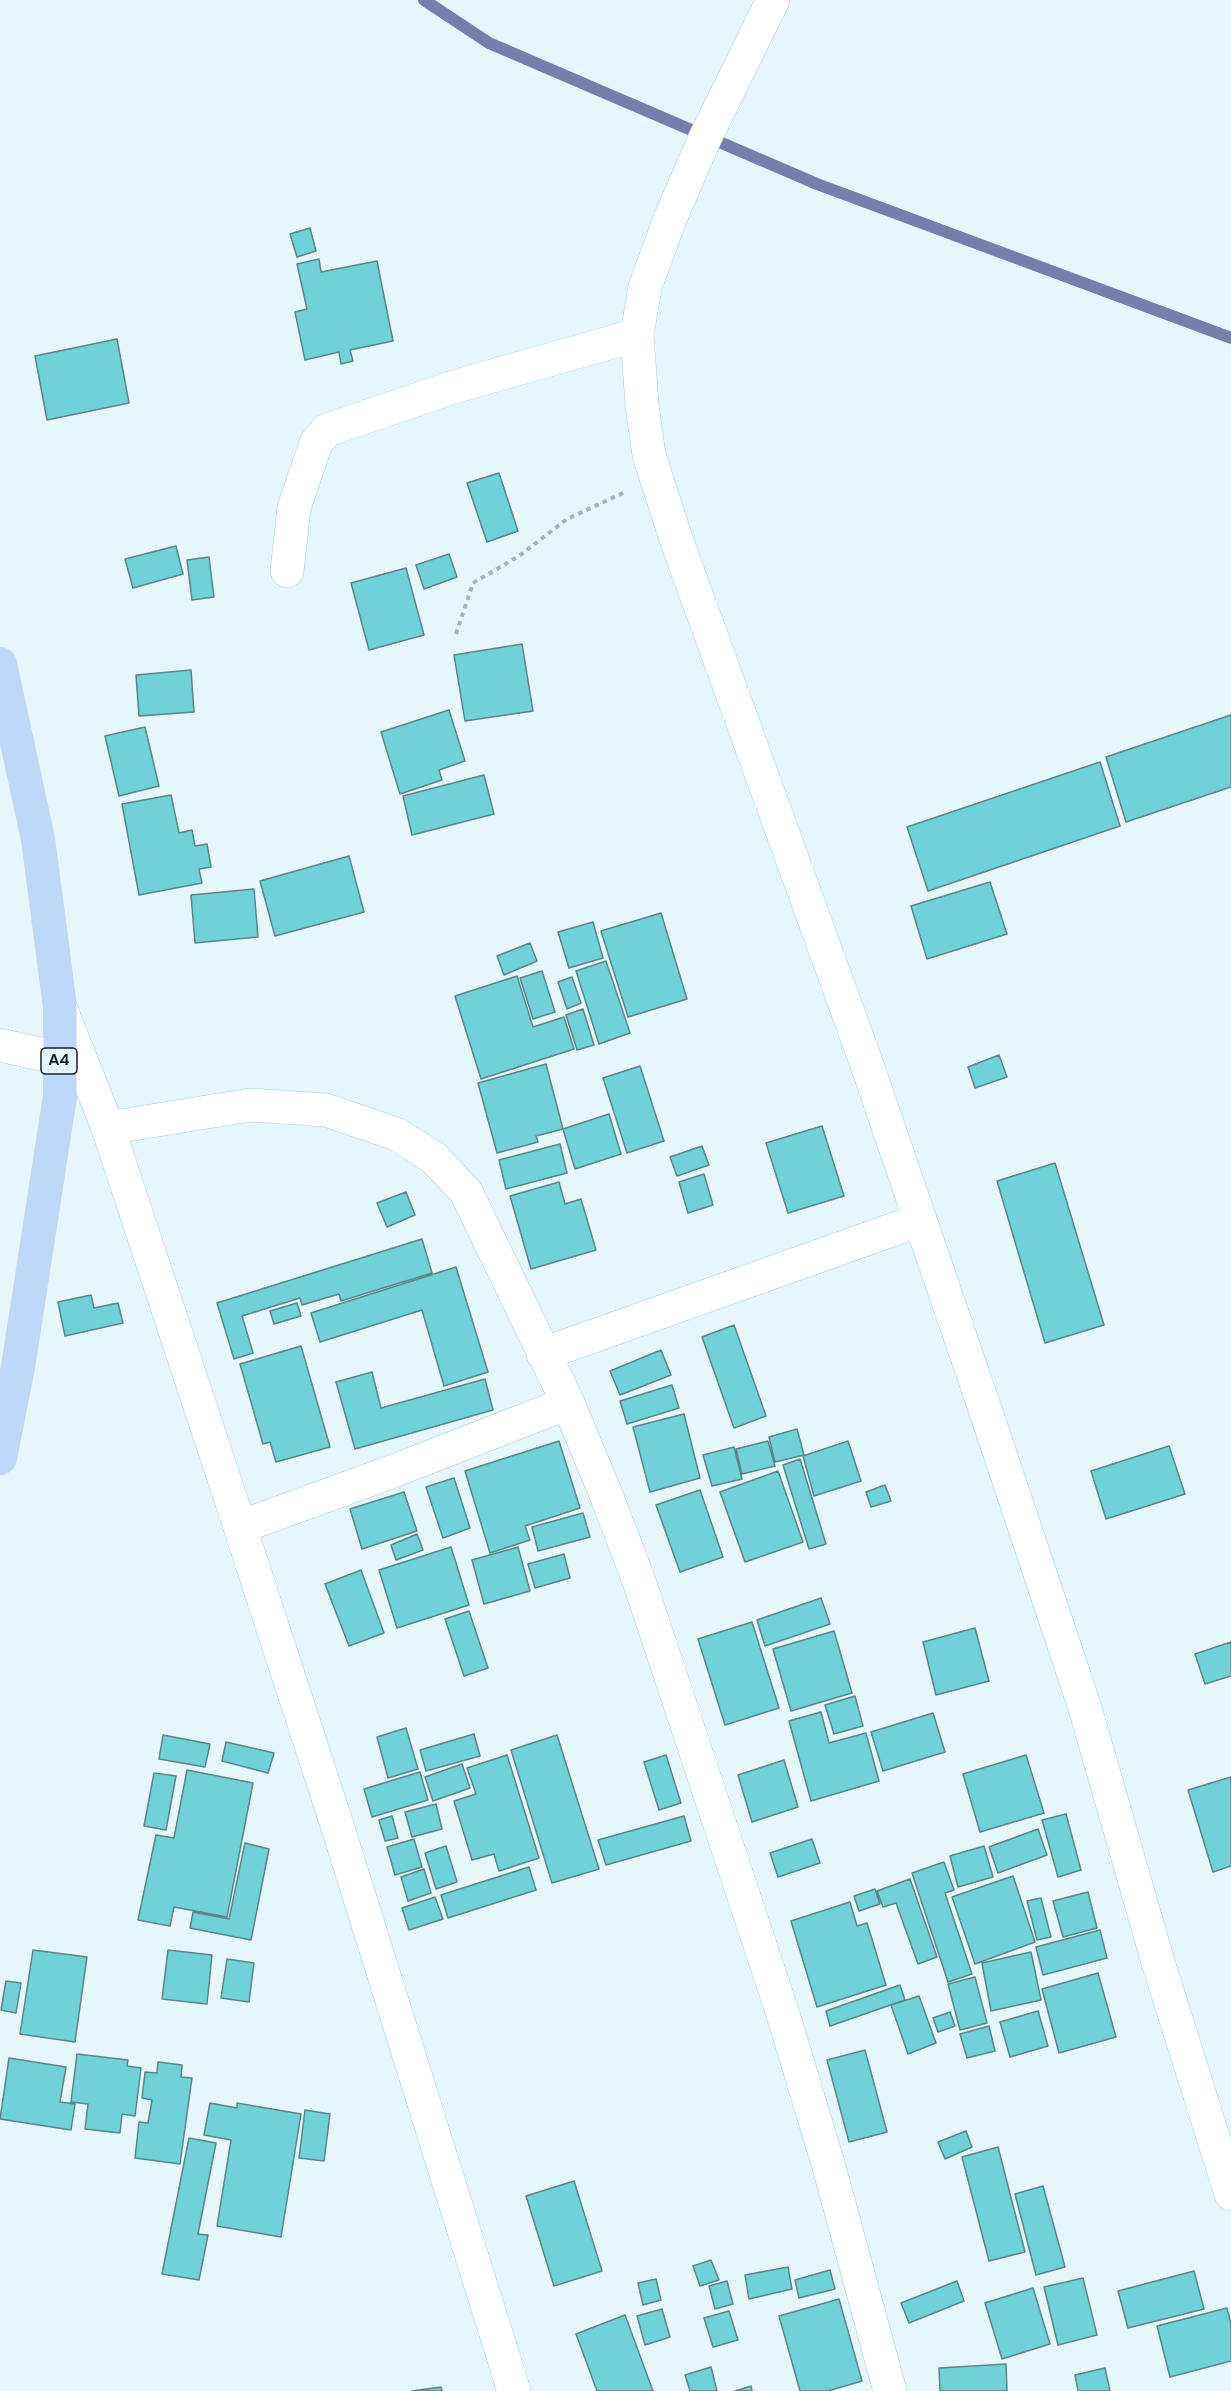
<!DOCTYPE html>
<style>
body{margin:0}
canvas{display:block;background:#e6f6fd}
</style>
<canvas width="1231" height="2391"></canvas>
<script>
const c = document.querySelector('canvas').getContext('2d');
c.lineJoin = 'round';
const poly = rows => new Path2D(rows.map(r => 'M' + r).join(''));
function trace(path, color, width, dash) { c.strokeStyle = color; c.lineWidth = width; c.lineCap = dash ? 'butt' : 'round'; c.setLineDash(dash || []); c.stroke(path); }
function fillPath(path, color) { c.fillStyle = color; c.fill(path, 'evenodd'); }
function drawText(font, color, halo, rows, align = 'center') {
  c.font = font + ' "DM Sans",sans-serif'; c.lineWidth = 5; c.setLineDash([]); c.textBaseline = 'middle'; c.strokeStyle = halo; c.fillStyle = color; for (const [text, x, y, turn = 0] of rows) {
    c.save(); c.translate(x, y); c.rotate((+turn || 0) * Math.PI / 180); c.textAlign = isNaN(turn) ? turn : align; if (halo) c.strokeText(text, 0, 0); c.fillText(text, 0, 0); c.restore();
  }
}
const stream = poly([
 [424,0,489,43,817,184,1231,338]
]);
const building = poly([
 [310,228,316,251,297,257,290,234,310,228],
 [319,259,321,272,377,261,393,341,350,350,353,361,341,364,339,352,305,360,295,312,307,309,297,264,319,259],
 [117,339,129,403,47,420,35,356,117,339],
 [499,473,518,531,487,542,467,483,499,473],
 [176,546,183,574,133,588,125,559,176,546],
 [449,554,457,577,424,589,416,565,449,554],
 [209,557,214,597,192,600,187,560,209,557],
 [406,568,424,635,369,650,351,583,406,568],
 [522,644,533,711,465,721,454,655,522,644],
 [191,670,194,712,139,716,136,675,191,670],
 [449,710,465,761,439,770,442,780,400,794,381,732,449,710],
 [1231,715,1231,787,1126,822,1106,757,1231,715],
 [145,727,159,786,119,796,105,736,145,727],
 [1100,762,1120,826,928,891,907,827,1100,762],
 [484,775,494,814,412,835,403,796,484,775],
 [171,795,179,833,192,830,195,846,207,844,211,867,199,869,202,883,139,895,122,804,171,795],
 [349,856,364,912,275,936,260,881,349,856],
 [990,882,1007,934,927,959,911,906,990,882],
 [254,889,258,937,195,943,191,895,254,889],
 [661,913,687,999,628,1017,601,931,661,913],
 [593,922,603,958,569,968,558,932,593,922],
 [530,943,537,961,504,975,497,956,530,943],
 [606,961,630,1033,599,1044,576,971,606,961],
 [542,971,555,1012,533,1019,520,978,542,971],
 [517,976,533,1027,564,1017,574,1049,481,1079,455,996,517,976],
 [572,977,581,1003,567,1009,558,982,572,977],
 [583,1009,594,1045,577,1050,566,1015,583,1009],
 [999,1055,1007,1077,975,1088,968,1067,999,1055],
 [546,1064,563,1129,536,1136,538,1142,497,1153,478,1083,546,1064],
 [640,1066,664,1141,627,1153,603,1078,640,1066],
 [609,1114,621,1154,575,1169,563,1129,609,1114],
 [822,1126,844,1196,788,1213,766,1143,822,1126],
 [560,1144,567,1173,506,1189,499,1160,560,1144],
 [702,1146,709,1165,677,1176,670,1157,702,1146],
 [1055,1163,1104,1325,1045,1343,997,1181,1055,1163],
 [704,1174,713,1205,688,1213,679,1182,704,1174],
 [559,1182,565,1204,581,1199,596,1250,531,1269,510,1196,559,1182],
 [406,1192,415,1215,387,1227,377,1203,406,1192],
 [422,1239,432,1273,341,1301,339,1294,302,1305,300,1298,242,1316,253,1353,234,1359,217,1303,422,1239],
 [456,1267,488,1372,444,1386,422,1310,320,1342,311,1313,456,1267],
 [91,1295,94,1308,118,1303,123,1323,65,1336,58,1302,91,1295],
 [297,1303,301,1316,274,1324,270,1311,297,1303],
 [734,1325,766,1416,734,1428,702,1337,734,1325],
 [301,1346,330,1447,276,1462,270,1442,263,1444,240,1364,301,1346],
 [661,1350,671,1375,620,1395,610,1371,661,1350],
 [372,1372,381,1408,485,1379,493,1410,355,1449,336,1382,372,1372],
 [672,1385,679,1408,627,1424,620,1401,672,1385],
 [684,1414,700,1478,650,1492,633,1427,684,1414],
 [797,1429,804,1455,775,1462,769,1437,797,1429],
 [559,1441,580,1508,525,1526,530,1540,490,1553,465,1471,559,1441],
 [768,1441,775,1466,742,1474,736,1449,768,1441],
 [848,1441,861,1481,814,1496,803,1456,848,1441],
 [1169,1446,1185,1494,1106,1519,1091,1471,1169,1446],
 [734,1447,742,1479,712,1486,703,1455,734,1447],
 [800,1459,826,1544,809,1549,783,1465,800,1459],
 [778,1471,803,1542,745,1562,720,1492,778,1471],
 [454,1478,470,1528,443,1538,426,1487,454,1478],
 [885,1485,891,1501,871,1507,866,1492,885,1485],
 [700,1490,723,1557,680,1572,656,1505,700,1490],
 [404,1492,417,1531,362,1549,350,1509,404,1492],
 [583,1513,590,1537,538,1551,532,1527,583,1513],
 [417,1534,423,1550,396,1560,391,1545,417,1534],
 [451,1547,469,1605,397,1628,379,1570,451,1547],
 [518,1547,530,1591,484,1604,472,1560,518,1547],
 [564,1554,570,1578,535,1588,528,1564,564,1554],
 [361,1570,384,1633,349,1646,325,1584,361,1570],
 [821,1598,830,1624,765,1646,757,1620,821,1598],
 [469,1611,488,1668,464,1676,445,1619,469,1611],
 [752,1622,779,1708,725,1725,698,1639,752,1622],
 [975,1628,989,1681,936,1695,923,1642,975,1628],
 [834,1631,852,1693,791,1711,773,1649,834,1631],
 [1231,1642,1231,1676,1205,1684,1195,1654,1231,1642],
 [855,1696,863,1726,834,1734,825,1705,855,1696],
 [821,1712,829,1743,866,1733,879,1781,811,1801,789,1721,821,1712],
 [933,1713,945,1752,883,1771,871,1732,933,1713],
 [406,1728,418,1769,388,1778,377,1737,406,1728],
 [474,1734,480,1756,426,1771,420,1750,474,1734],
 [163,1735,210,1744,205,1767,159,1759,163,1735],
 [557,1735,599,1869,552,1883,511,1750,557,1735],
 [226,1742,274,1753,268,1773,222,1761,226,1742],
 [507,1755,539,1858,499,1871,494,1854,472,1860,454,1801,476,1794,467,1768,507,1755],
 [666,1755,681,1803,659,1810,644,1762,666,1755],
 [1026,1755,1044,1813,980,1832,963,1774,1026,1755],
 [784,1760,798,1807,752,1822,738,1775,784,1760],
 [462,1764,470,1788,433,1801,425,1777,462,1764],
 [187,1770,253,1783,227,1917,174,1907,170,1926,138,1920,156,1835,174,1838,187,1770],
 [420,1772,428,1800,372,1817,364,1789,420,1772],
 [154,1773,176,1776,166,1830,144,1826,154,1773],
 [1231,1777,1231,1866,1213,1872,1188,1790,1231,1777],
 [436,1804,442,1829,412,1837,405,1812,436,1804],
 [1066,1814,1081,1870,1058,1877,1042,1820,1066,1814],
 [392,1816,398,1838,385,1841,379,1820,392,1816],
 [684,1816,691,1841,606,1865,598,1840,684,1816],
 [1038,1829,1047,1855,998,1873,989,1847,1038,1829],
 [414,1839,422,1867,395,1875,387,1847,414,1839],
 [812,1839,820,1863,778,1877,770,1853,812,1839],
 [245,1843,269,1849,251,1940,190,1928,193,1912,229,1919,245,1843],
 [446,1846,457,1882,436,1889,425,1853,446,1846],
 [984,1846,993,1877,958,1887,950,1856,984,1846],
 [944,1862,954,1890,945,1893,972,1974,948,1982,912,1873,944,1862],
 [529,1867,536,1890,448,1918,441,1895,529,1867],
 [424,1869,431,1893,408,1901,401,1877,424,1869],
 [1013,1876,1035,1942,975,1964,952,1897,1013,1876],
 [910,1879,937,1957,918,1964,896,1903,883,1907,877,1891,910,1879],
 [875,1889,880,1904,859,1911,854,1896,875,1889],
 [1088,1892,1097,1928,1063,1937,1053,1901,1088,1892],
 [435,1897,443,1919,409,1930,402,1908,435,1897],
 [1041,1898,1051,1937,1037,1940,1027,1901,1041,1898],
 [850,1902,857,1926,867,1923,886,1985,817,2007,791,1921,850,1902],
 [1100,1930,1107,1958,1043,1975,1036,1947,1100,1930],
 [33,1950,87,1957,75,2042,20,2034,33,1950],
 [168,1950,212,1955,207,2004,162,1999,168,1950],
 [1031,1952,1041,2000,991,2011,982,1963,1031,1952],
 [227,1959,254,1963,249,2002,221,1998,227,1959],
 [1098,1973,1116,2037,1059,2053,1042,1989,1098,1973],
 [975,1977,987,2023,960,2030,948,1984,975,1977],
 [6,1981,21,1983,16,2013,1,2010,6,1981],
 [900,1985,905,2000,830,2026,826,2011,900,1985],
 [919,1996,936,2043,908,2054,891,2005,919,1996],
 [1038,2011,1048,2046,1010,2057,1000,2022,1038,2011],
 [950,2012,955,2026,938,2032,933,2018,950,2012],
 [989,2026,995,2051,967,2058,960,2034,989,2026],
 [865,2050,887,2132,849,2142,827,2060,865,2050],
 [77,2054,128,2060,127,2066,141,2068,135,2116,122,2114,120,2133,85,2129,88,2104,71,2102,77,2054],
 [9,2058,66,2067,60,2102,75,2104,71,2130,0,2119,9,2058],
 [158,2062,182,2065,181,2077,192,2078,180,2164,135,2158,139,2122,148,2123,152,2100,142,2098,145,2072,157,2073,158,2062],
 [210,2103,237,2108,237,2103,301,2114,281,2237,217,2226,231,2140,204,2135,210,2103],
 [305,2110,330,2114,324,2161,299,2158,305,2110],
 [966,2131,972,2147,945,2159,938,2142,966,2131],
 [189,2138,216,2143,198,2234,208,2235,199,2280,162,2274,189,2138],
 [998,2147,1025,2252,989,2261,962,2157,998,2147],
 [574,2181,602,2271,554,2286,526,2196,574,2181],
 [1043,2186,1065,2267,1036,2275,1015,2194,1043,2186],
 [711,2260,719,2280,700,2286,693,2266,711,2260],
 [788,2267,792,2289,749,2299,745,2275,788,2267],
 [830,2270,835,2289,799,2298,795,2280,830,2270],
 [1194,2271,1204,2309,1128,2328,1118,2291,1194,2271],
 [1083,2278,1097,2335,1058,2345,1044,2287,1083,2278],
 [656,2279,661,2300,643,2305,638,2283,656,2279],
 [727,2281,733,2304,715,2309,709,2286,727,2281],
 [957,2281,964,2301,909,2323,901,2303,957,2281],
 [1033,2288,1050,2344,1002,2359,985,2303,1033,2288],
 [839,2299,862,2381,828,2391,800,2391,779,2316,839,2299],
 [1227,2308,1231,2324,1231,2361,1170,2377,1157,2326,1227,2308],
 [662,2309,670,2337,645,2345,637,2316,662,2309],
 [729,2311,738,2340,713,2347,704,2318,729,2311],
 [625,2315,653,2391,597,2391,576,2334,625,2315],
 [1006,2364,1007,2391,940,2391,939,2368,1006,2364],
 [711,2367,717,2391,690,2391,685,2375,711,2367],
 [1105,2368,1110,2391,1078,2391,1075,2375,1105,2368],
 [751,2386,752,2391,735,2391,751,2386],
 [441,2387,442,2391,412,2391,441,2387]
]);
const path = poly([
 [456,634,473,583,519,556,567,519,623,493]
]);
const minor = poly([
 [773,0,705,138,670,219,645,287,637,335,642,405,649,455,676,539,865,1059,986,1412,1085,1708,1158,1962,1231,2194],
 [287,571,294,508,316,443,327,430,457,386,637,335],
 [60,1007,108,1128,240,1527,337,1825,514,2391],
 [0,1045,59,1058],
 [108,1128,250,1105,326,1110,396,1134,434,1158,466,1192,568,1403,605,1492,639,1581,782,2011,829,2167,890,2391],
 [543,1354,920,1220],
 [240,1527,391,1472,568,1403]
]);
const primary = poly([
 [0,664,38,839,60,1007,60,1096,18,1367,0,1458]
]);
const shields = [
 [59,1061,36]
];
const shieldNames = [
 ["A4",59,1061]
];
trace(stream, '#777eac', 12);
fillPath(building, '#71d1d8');
trace(building, '#5a8689', 1.5);
trace(minor, '#a3cadc', 34);
trace(primary, '#d0d3d4', 34);
trace(path, '#a4b4bb', 4, [4.5, 4.5]);
trace(minor, '#fff', 33);
trace(primary, '#bed8fa', 33);
for (const [x, y, w] of shields) { const box = new Path2D(); box.roundRect(x - w / 2, y - 13, w, 26, 4.5); c.fillStyle = '#e6f6fd'; c.fill(box); trace(box, '#14232a', 1.5); }
drawText('bold 16px', '#14232a', null, shieldNames);
</script>
